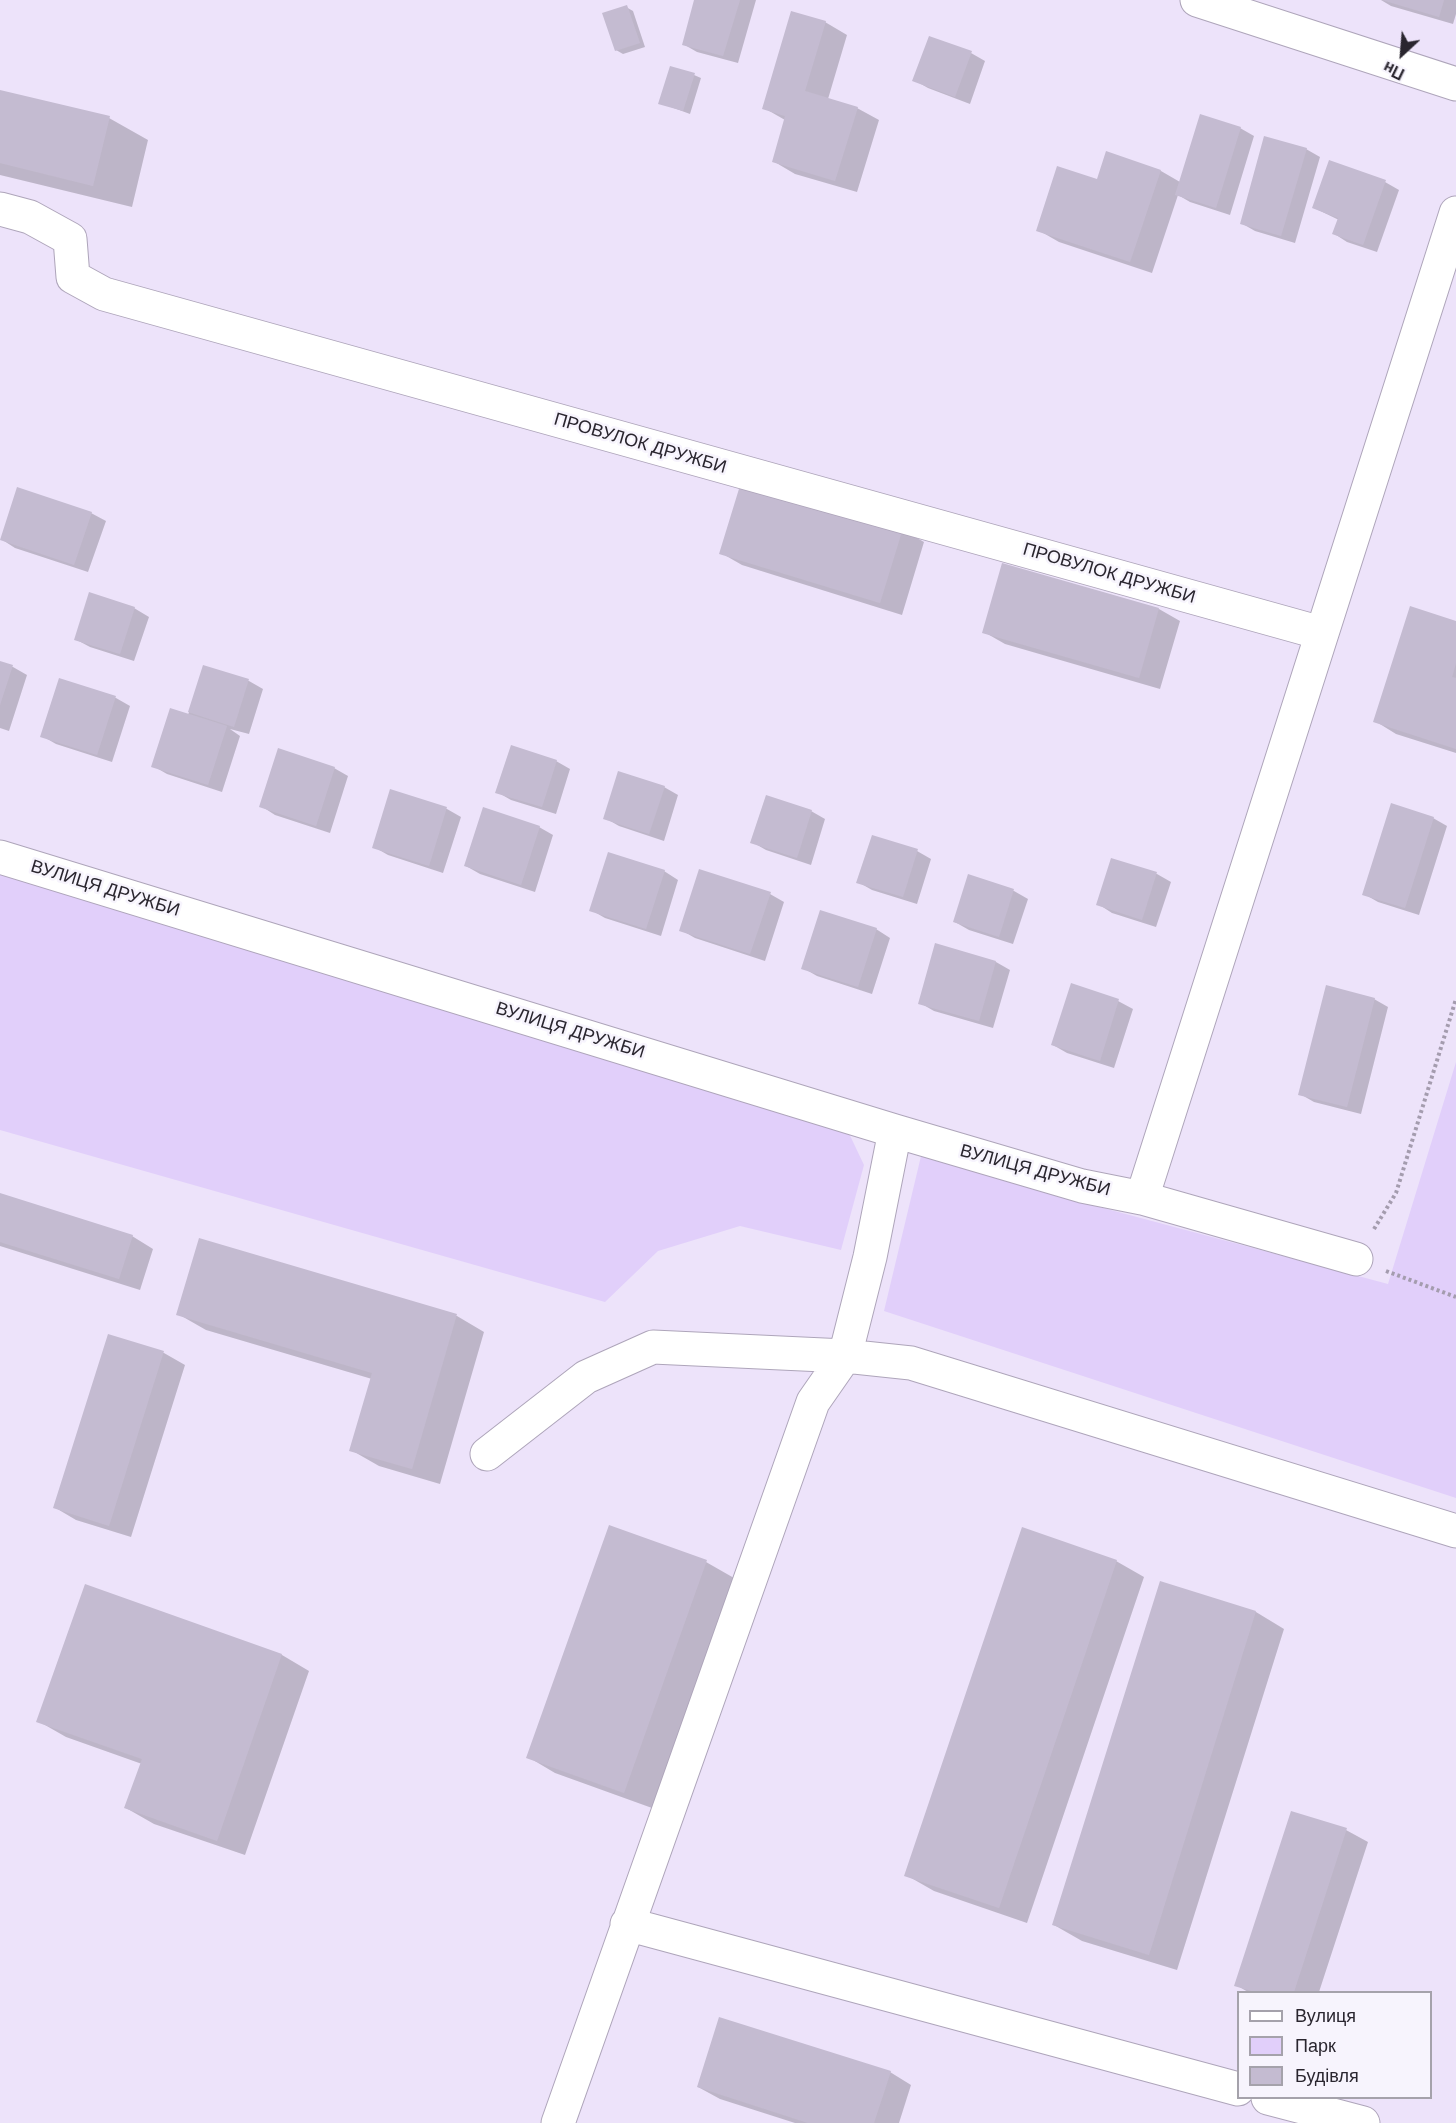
<!DOCTYPE html>
<meta charset="utf-8">
<style>
body{margin:0}
#map{position:relative;width:1456px;height:2123px;overflow:hidden;background:#ede3fa;font-family:"DM Sans",sans-serif}
canvas{display:block}
.legend{position:absolute;left:1237px;top:1991px;width:195px;height:108px;box-sizing:border-box;background:#f7f4fd;border:2px solid #a5a2ab;margin:0;padding:8px 10px;list-style:none;font-size:18px;color:#2a262f}
.legend li{display:flex;align-items:center;gap:12px;height:30px}
.legend b{width:30px;border:2px solid #a5a2ab}
.north{position:absolute;left:1372px;top:24px;width:60px;height:60px;-webkit-text-stroke:4px #f7f4fd;paint-order:stroke;rotate:206deg;font-size:16px;font-weight:700;line-height:24px;text-align:center;color:#2a262f}
.north::after{content:'';display:block;margin:auto;width:21px;height:27px;background:#2a262f;clip-path:polygon(50% 0,100% 100%,50% 72%,0 100%)}
</style>
<div id="map">
<canvas width="1456" height="2123"></canvas>
<ul class="legend">
<li><b style="height:8px;background:#fff"></b>Вулиця</li>
<li><b style="height:16px;background:#e1cffa"></b>Парк</li>
<li><b style="height:16px;background:#c4bbd1"></b>Будівля</li>
</ul>
<div class="north">Пн</div>
</div>
<script>
const c = document.querySelector('canvas').getContext('2d');
c.lineJoin = 'round';
function fillPath(path, color) { c.fillStyle = color; c.fill(path, 'evenodd'); }
const poly = rows => new Path2D(rows.map(r => 'M' + r).join(''));
function trace(path, color, width, dash) { c.strokeStyle = color; c.lineWidth = width; c.lineCap = dash ? 'butt' : 'round'; c.setLineDash(dash || []); c.stroke(path); }
function drawText(font, color, halo, rows, align = 'center') {
  c.font = font + ' "DM Sans",sans-serif'; c.lineWidth = 5; c.setLineDash([]); c.textBaseline = 'middle'; c.strokeStyle = halo; c.fillStyle = color; for (const [text, x, y, turn = 0] of rows) {
    c.save(); c.translate(x, y); c.rotate((+turn || 0) * Math.PI / 180); c.textAlign = isNaN(turn) ? turn : align; if (halo) c.strokeText(text, 0, 0); c.fillText(text, 0, 0); c.restore();
  }
}
const green = poly([
 [0,863,845,1125,864,1165,841,1250,740,1226,658,1251,605,1302,0,1130],
 [1456,1062,1456,1498,884,1311,922,1152,1077,1201,1388,1284]
]);
const shadow = poly([
 [696,0,756,0,738,63,697,52,683,44],
 [1381,0,1456,0,1456,14,1453,24,1391,6],
 [626,7,633,11,645,47,623,54,616,50],
 [825,22,847,35,828,99,857,108,879,120,857,192,795,174,773,161,785,120,764,108],
 [930,38,971,53,985,61,970,104,928,88,914,80],
 [694,75,701,78,690,114,660,103],
 [0,91,109,118,148,140,132,207,0,175],
 [1240,128,1254,136,1230,215,1190,202,1178,195,1152,273,1059,242,1038,230,1098,181,1107,153,1161,171,1180,182],
 [1306,149,1320,157,1295,243,1255,231,1241,223],
 [1330,162,1385,182,1399,190,1377,252,1347,242,1333,233,1339,220,1314,208],
 [91,513,106,521,88,572,15,548,1,539],
 [903,530,924,542,902,615,742,565,721,553],
 [134,608,149,617,134,661,90,647,75,639],
 [1159,609,1180,621,1160,689,1005,644,984,632],
 [1456,623,1456,753,1396,734,1375,721],
 [0,663,13,667,27,675,9,731,0,728],
 [204,667,249,681,263,689,249,734,230,729,240,736,222,792,167,774,153,766,188,715],
 [60,680,116,698,130,706,112,762,56,744,42,736],
 [556,761,570,769,556,814,511,800,497,792],
 [334,768,348,776,330,833,275,815,261,806],
 [664,787,678,795,664,841,619,826,605,818],
 [391,791,447,809,461,817,443,873,388,855,374,847],
 [811,811,825,819,811,865,766,850,752,842],
 [1433,818,1447,826,1419,915,1378,902,1364,894],
 [539,827,553,835,535,892,480,874,466,866],
 [917,851,931,859,917,904,872,890,858,882],
 [1112,860,1157,874,1171,882,1156,927,1112,913,1098,904],
 [664,871,678,880,661,936,605,918,591,910],
 [969,876,1014,891,1028,899,1013,944,969,930,955,922],
 [770,894,784,902,765,961,695,938,681,930],
 [876,929,890,938,872,994,817,976,803,968],
 [936,945,996,962,1010,970,993,1028,934,1011,920,1003],
 [1072,985,1118,1001,1133,1009,1114,1068,1067,1053,1053,1045],
 [1374,999,1388,1007,1361,1114,1314,1102,1300,1094],
 [0,1195,132,1236,153,1249,140,1290,0,1246],
 [178,1314,457,1316,484,1332,440,1484,379,1466,351,1450,372,1379,206,1330],
 [109,1335,164,1353,185,1365,131,1537,76,1520,54,1507],
 [610,1527,706,1562,734,1578,652,1808,555,1773,528,1757],
 [1116,1561,1144,1577,1027,1923,934,1891,906,1875],
 [1161,1583,1256,1612,1284,1629,1177,1970,1082,1941,1054,1925],
 [86,1586,282,1655,309,1671,245,1855,154,1824,126,1808,142,1764,66,1737,38,1721],
 [1292,1812,1346,1830,1368,1842,1319,1992,1248,1992,1236,1985],
 [890,2072,911,2085,899,2123,795,2123,720,2099,698,2087]
]);
const building = poly([
 [694,0,740,0,723,56,682,45],
 [1382,0,1444,0,1439,17],
 [627,5,640,43,615,51,602,13],
 [791,11,826,21,805,91,858,107,835,181,772,162,785,116,762,109],
 [929,36,972,51,955,97,912,81],
 [670,66,695,73,683,111,658,104],
 [0,90,110,116,93,186,0,163],
 [1200,114,1241,127,1216,208,1175,195],
 [1264,136,1307,148,1281,236,1240,224],
 [1106,151,1161,170,1130,262,1036,231,1057,166,1097,179],
 [1329,160,1386,180,1363,245,1332,234,1338,218,1312,208],
 [742,479,903,528,880,603,719,554],
 [17,487,92,512,74,565,0,540],
 [1002,563,1159,608,1139,678,982,633],
 [89,592,135,607,120,654,74,640],
 [1410,606,1456,621,1456,663,1452,677,1456,678,1456,749,1373,722],
 [0,661,13,665,0,705],
 [203,665,249,679,234,727,188,712],
 [59,678,116,696,97,755,40,737],
 [170,708,227,726,208,785,151,767],
 [511,745,557,760,542,807,495,793],
 [278,748,335,767,316,826,259,807],
 [618,771,665,786,649,834,603,819],
 [390,789,447,807,429,866,372,848],
 [766,795,812,810,797,858,750,843],
 [1391,803,1434,817,1405,908,1362,895],
 [483,807,540,826,521,885,464,866],
 [872,835,918,849,903,897,856,883],
 [608,852,665,870,646,929,589,911],
 [1111,858,1157,872,1142,920,1096,905],
 [699,869,771,892,750,954,679,931],
 [968,874,1014,889,999,937,953,922],
 [820,910,877,928,858,987,801,969],
 [935,943,996,961,979,1021,918,1004],
 [1071,983,1119,999,1100,1061,1051,1045],
 [1326,985,1375,998,1347,1107,1298,1095],
 [0,1193,133,1235,119,1279,0,1242],
 [199,1238,457,1314,412,1469,349,1451,372,1373,176,1315],
 [108,1334,164,1351,109,1526,53,1508],
 [609,1525,707,1560,624,1793,526,1758],
 [1022,1527,1117,1560,999,1908,904,1876],
 [1160,1581,1256,1611,1149,1955,1052,1925],
 [85,1584,282,1654,217,1841,124,1808,142,1759,36,1722],
 [1291,1811,1347,1828,1294,1992,1255,1992,1234,1986],
 [719,2017,891,2071,874,2123,808,2123,697,2087]
]);
const path = poly([
 [1374,1229,1396,1193,1456,999],
 [1386,1271,1456,1297]
]);
const minor = poly([
 [1197,0,1456,84],
 [0,209,30,217,70,239,73,277,104,294,1321,633],
 [0,857,895,1131,1082,1186,1142,1198],
 [1356,1259,1142,1198,1456,213],
 [487,1454,586,1377,653,1347,845,1356,870,1257,895,1131],
 [627,1924,1238,2089],
 [1268,2098,1363,2123],
 [558,2123,813,1402,845,1356,911,1363,1456,1531]
]);
const streetNames = [
 ["ПРОВУЛОК ДРУЖБИ",640,444,16],
 ["ПРОВУЛОК ДРУЖБИ",1109,574,16],
 ["ВУЛИЦЯ ДРУЖБИ",105,889,17],
 ["ВУЛИЦЯ ДРУЖБИ",570,1031,17],
 ["ВУЛИЦЯ ДРУЖБИ",1035,1171,15]
];
fillPath(green, '#e1cffa');
fillPath(shadow, '#0003');
fillPath(building, '#c4bbd1');
trace(minor, '#aea5ba', 35);
trace(path, '#a49cae', 4, [3, 3]);
trace(minor, '#fff', 33);
drawText('18px', '#2a262f', '#f7f4fd', streetNames);
</script>
